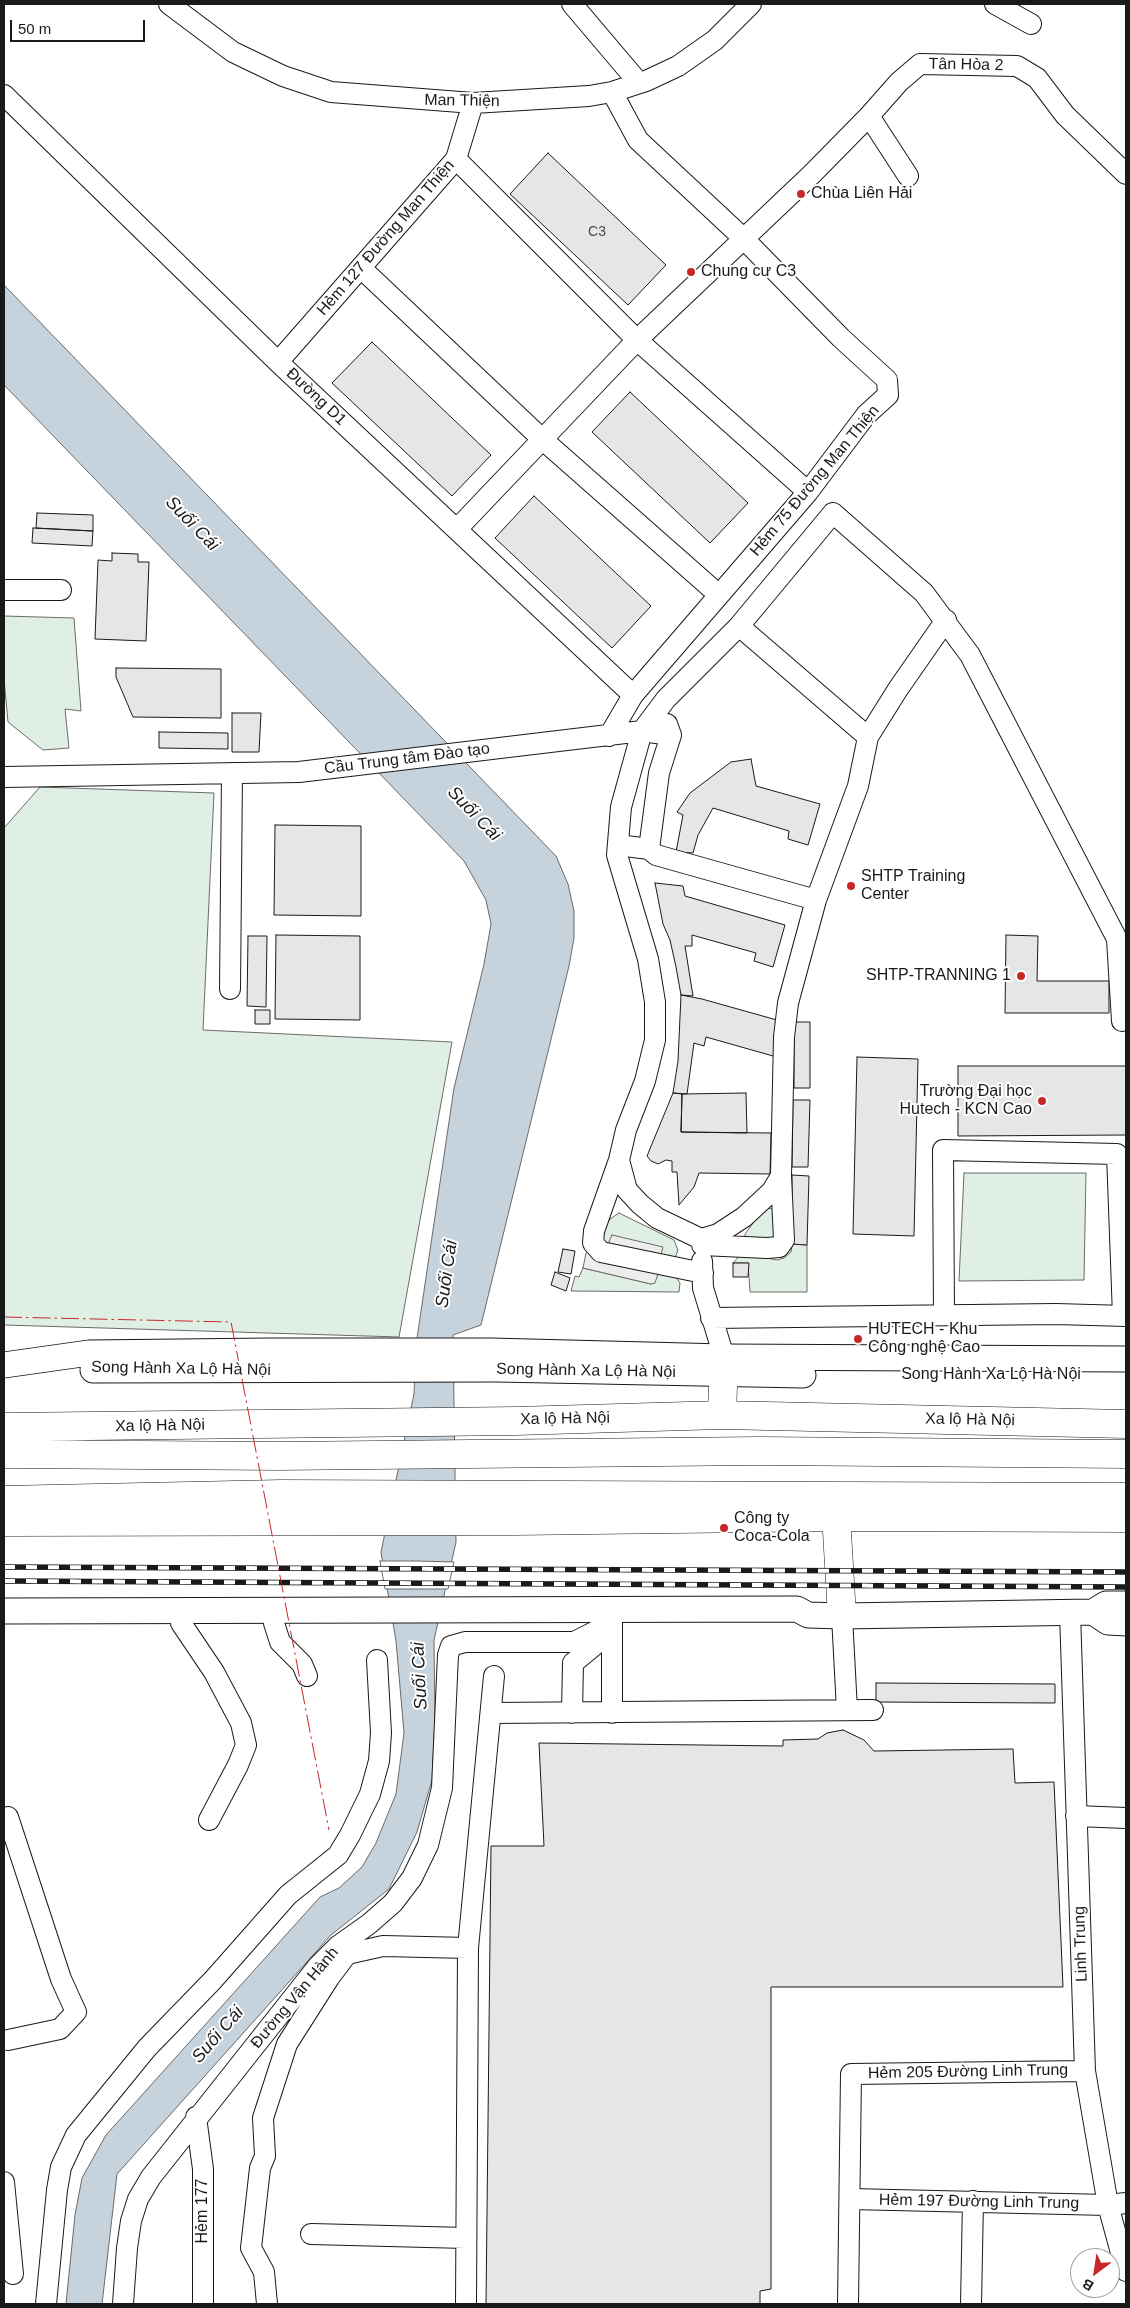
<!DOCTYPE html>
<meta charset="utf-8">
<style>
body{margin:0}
#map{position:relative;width:1130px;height:2308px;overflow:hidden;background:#fff;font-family:Helvetica,sans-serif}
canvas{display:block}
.frame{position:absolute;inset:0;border:5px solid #1a1a1a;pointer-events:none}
.north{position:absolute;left:1070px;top:2248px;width:50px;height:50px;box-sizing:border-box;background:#fff;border:1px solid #a3a3a3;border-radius:50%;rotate:211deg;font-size:14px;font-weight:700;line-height:20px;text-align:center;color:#1a1a1a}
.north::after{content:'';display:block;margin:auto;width:18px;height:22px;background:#c62828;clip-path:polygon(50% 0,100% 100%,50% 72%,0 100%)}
.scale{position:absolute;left:10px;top:20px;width:135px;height:22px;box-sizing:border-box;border:2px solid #1a1a1a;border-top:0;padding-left:6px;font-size:15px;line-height:18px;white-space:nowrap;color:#1a1a1a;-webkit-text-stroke:4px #fff;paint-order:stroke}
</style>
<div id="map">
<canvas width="1130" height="2308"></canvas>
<div class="frame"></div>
<div class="north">B</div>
<div class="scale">50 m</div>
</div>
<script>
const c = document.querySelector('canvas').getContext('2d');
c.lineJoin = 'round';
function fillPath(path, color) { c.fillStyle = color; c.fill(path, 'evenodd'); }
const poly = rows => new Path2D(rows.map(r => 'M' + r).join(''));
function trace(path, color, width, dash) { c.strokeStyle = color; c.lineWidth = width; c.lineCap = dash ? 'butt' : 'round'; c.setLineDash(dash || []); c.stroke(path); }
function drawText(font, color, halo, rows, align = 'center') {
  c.font = font + ' Helvetica,sans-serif'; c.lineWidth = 4; c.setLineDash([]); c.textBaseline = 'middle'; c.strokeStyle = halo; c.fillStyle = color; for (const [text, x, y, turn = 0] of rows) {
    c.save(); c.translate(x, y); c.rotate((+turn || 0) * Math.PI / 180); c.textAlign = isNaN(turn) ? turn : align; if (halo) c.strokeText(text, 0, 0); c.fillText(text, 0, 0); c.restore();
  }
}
const green = poly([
 [4,616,74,618,81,711,65,709,69,748,43,750,8,722,4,679,4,616],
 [40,787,214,793,203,1030,452,1042,399,1337,4,1325,4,828,40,787],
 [964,1173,1086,1173,1084,1280,959,1281,964,1173],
 [768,1208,779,1211,777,1234,771,1238,745,1242,745,1234,762,1211,768,1208],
 [619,1213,674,1240,678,1250,675,1258,610,1242,606,1247,599,1235,610,1219,619,1213],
 [792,1244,807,1245,807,1292,750,1292,748,1263,733,1263,740,1255,753,1255,777,1260,784,1258,791,1252,792,1244],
 [583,1268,651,1284,658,1272,676,1277,680,1283,679,1292,571,1291,575,1276,579,1277,583,1268]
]);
const parking = poly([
 [612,1235,663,1247,660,1258,662,1261,655,1283,651,1284,583,1268,586,1253,608,1244,612,1235]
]);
const water = poly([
 [4,285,556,856,568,884,574,911,574,938,569,966,481,1325,453,1335,456,1542,434,1640,435,1719,432,1780,417,1832,389,1889,331,1935,117,2174,102,2304,66,2304,75,2215,82,2178,106,2135,320,1897,339,1888,362,1867,376,1843,396,1794,404,1733,396,1641,381,1552,414,1394,416,1345,454,1088,484,964,491,924,486,900,464,861,4,385,4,285]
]);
const pier = poly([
 [380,1561,417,1561,454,1562,448,1589,385,1589,380,1561]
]);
const building = poly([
 [548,153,666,265,628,305,510,194,548,153],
 [372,342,491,455,452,496,332,383,372,342],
 [630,392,748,503,710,543,592,432,630,392],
 [534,496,651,606,612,648,495,538,534,496],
 [37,513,93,515,93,531,36,528,37,513],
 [33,528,93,531,92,546,32,543,33,528],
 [112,553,138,554,138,562,149,562,146,641,95,639,98,560,112,561,112,553],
 [116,668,221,669,221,718,133,717,116,677,116,668],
 [232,713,261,713,259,752,232,752,232,713],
 [159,732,228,733,228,749,159,748,159,732],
 [751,759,756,786,820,804,808,845,788,839,789,831,713,808,698,835,693,853,676,852,683,815,677,812,690,793,731,762,751,759],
 [275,825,361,826,361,916,274,915,275,825],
 [655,883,683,886,685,896,785,925,773,967,754,961,756,953,692,935,692,946,685,946,693,996,681,995,676,967,670,940,663,924,655,883],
 [276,935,360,936,360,1020,275,1019,276,935],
 [1006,935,1038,936,1037,981,1109,981,1109,1013,1005,1013,1006,935],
 [248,936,267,936,266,1007,247,1006,248,936],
 [681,995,702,999,784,1022,773,1056,706,1037,704,1046,694,1043,687,1094,673,1093,678,1061,681,995],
 [255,1010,270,1010,270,1024,255,1024,255,1010],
 [794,1022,810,1022,810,1088,794,1088,794,1022],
 [857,1057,918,1059,914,1236,853,1234,857,1057],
 [958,1066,1126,1066,1126,1135,958,1136,958,1066],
 [673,1093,682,1094,681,1132,771,1133,770,1174,699,1173,694,1187,679,1205,677,1172,672,1172,672,1161,666,1160,658,1164,651,1161,647,1156,673,1093],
 [746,1093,747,1133,681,1132,682,1094,746,1093],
 [793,1100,810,1100,808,1167,792,1167,793,1100],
 [792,1175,809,1176,807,1245,792,1244,792,1175],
 [563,1249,575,1251,571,1274,558,1272,563,1249],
 [733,1263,749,1263,748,1277,733,1277,733,1263],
 [555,1272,570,1278,566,1291,551,1285,555,1272],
 [876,1683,1055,1684,1055,1703,876,1702,876,1683],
 [843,1730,864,1740,874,1751,1013,1749,1015,1783,1054,1782,1063,1987,771,1987,771,2289,760,2291,760,2304,486,2304,491,1846,544,1846,539,1743,783,1746,783,1740,818,1739,827,1733,843,1730]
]);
const minor = poly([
 [169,4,233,52,283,76,331,92,473,103,589,96,612,92,646,81,678,66,715,40,751,4],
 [572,4,639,83],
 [995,4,1031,24],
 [4,95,278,362,633,695],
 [869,116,908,176],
 [456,159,637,340,808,492],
 [361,268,542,439,719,595],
 [278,362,456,159,473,103],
 [457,529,637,340,812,174,869,116,899,82,920,64,1017,66,1037,78,1065,115,1126,174],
 [4,590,61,590],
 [739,626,868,737],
 [609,736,633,695,808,492,866,415,888,395,887,380,841,338,743,238,638,140,612,92],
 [4,777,299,772,642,731,671,735],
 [618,845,649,849,656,855,816,900],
 [649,849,659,773,671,735,667,724],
 [230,989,232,773],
 [619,1160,627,1190,640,1204,657,1218,701,1239,718,1234,744,1217,772,1191,781,1176],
 [702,1245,767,1248,779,1247,784,1240,781,1176,784,1037,788,1003,816,900,858,786,868,737,898,689,946,620],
 [702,1261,703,1288,724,1357],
 [703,1273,601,1252,593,1243,594,1231,619,1160,626,1130,645,1081,655,1040,655,1002,648,959,617,855,621,807,642,731,666,699,739,626,833,513,924,593,970,655,1117,939,1122,1021],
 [944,1315,943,1150,1117,1154,1123,1316],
 [711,1318,1056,1314,1126,1316],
 [1070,1612,1085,2071,1108,2205,1126,2271],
 [842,1616,847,1710],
 [181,1623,214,1672,241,1723,246,1745,238,1765,209,1820],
 [274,1623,280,1642,302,1664,307,1676],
 [491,1713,873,1710],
 [572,1713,573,1663,608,1634],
 [1076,1816,1126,1818],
 [8,2040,60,2029,76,2012,61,1979,8,1817],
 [196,2117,203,2169,203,2304],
 [4,2182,13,2274],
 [850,2199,1108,2205,1126,2203],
 [311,2234,466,2238],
 [46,2304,57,2190,61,2167,76,2135,147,2048,213,1980,288,1895,338,1855,350,1835,370,1794,379,1761,381,1733,377,1660],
 [123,2304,127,2248,131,2221,138,2199,151,2177,318,1966,338,1946,369,1924,393,1903,412,1878,428,1845,442,1788,448,1655,451,1646,465,1642,574,1642,612,1623,612,1713],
 [267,2304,264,2272,251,2248,260,2168,265,2156,263,2118,287,2044,329,1978,347,1954,383,1946,468,1948],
 [466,2304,468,1948,494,1676],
 [848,2304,851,2074,1085,2071],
 [971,2304,973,2201]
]);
const major = poly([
 [4,1365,89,1353,269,1351,491,1351,724,1357,1126,1359],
 [93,1370,496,1369,803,1375],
 [4,1611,797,1609,808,1615,842,1616,1093,1612,1106,1604,1126,1604],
 [1093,1612,1108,1622,1126,1623]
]);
const highway = poly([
 [722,1415,724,1357],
 [4,1427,516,1421,722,1415,1126,1424],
 [4,1454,279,1456,759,1451,1126,1454],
 [835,1498,842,1616],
 [4,1500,281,1494,1126,1497],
 [4,1522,515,1521,836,1517,1126,1518]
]);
const rail = poly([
 [4,1567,1126,1572],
 [4,1581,1126,1587]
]);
const power = poly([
 [4,1317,231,1322,329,1830]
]);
const markers = [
 [801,194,5,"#c62828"],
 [691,272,5,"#c62828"],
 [851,886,5,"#c62828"],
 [1021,976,5,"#c62828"],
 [1042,1101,5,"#c62828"],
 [858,1339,5,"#c62828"],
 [724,1528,5,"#c62828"]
];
const numberNames = [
 ["C3",597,232]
];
const streetNames = [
 ["Tân Hòa 2",966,65,1],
 ["Man Thiện",462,101,1],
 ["Hẻm 127 Đường Man Thiện",386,238,-49],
 ["Đường D1",316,397,43],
 ["Hẻm 75 Đường Man Thiện",815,481,-50],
 ["Cầu Trung tâm Đào tạo",407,759,-7],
 ["Song Hành Xa Lộ Hà Nội",181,1369,1],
 ["Song Hành Xa Lộ Hà Nội",586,1371,1],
 ["Song Hành Xa Lộ Hà Nội",991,1375],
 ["Xa lộ Hà Nội",565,1419,-1],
 ["Xa lộ Hà Nội",970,1420,1],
 ["Xa lộ Hà Nội",160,1426,-1],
 ["Linh Trung",1081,1944,-92],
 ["Đường Vận Hành",295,1998,-50],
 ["Hẻm 205 Đường Linh Trung",968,2072,-1],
 ["Hẻm 197 Đường Linh Trung",979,2202,1],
 ["Hẻm 177",203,2211,-90]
];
const poiNames = [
 ["Chùa Liên Hải",811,194],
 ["Chung cư C3",701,272],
 ["SHTP Training",861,877],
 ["Center",861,895],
 ["SHTP-TRANNING 1",1011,976,"right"],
 ["Trường Đại học",1032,1092,"right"],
 ["Hutech - KCN Cao",1032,1110,"right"],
 ["HUTECH - Khu",868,1330],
 ["Công nghệ Cao",868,1348],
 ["Công ty",734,1519],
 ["Coca-Cola",734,1537]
];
const waterNames = [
 ["Suối Cái",192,524,46],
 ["Suối Cái",474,814,46],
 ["Suối Cái",447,1274,-82],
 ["Suối Cái",420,1676,-93],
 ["Suối Cái",218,2035,-49]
];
fillPath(green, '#e0efe3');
trace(green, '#6a6a6a', 1);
fillPath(parking, '#ededed');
trace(parking, '#6a6a6a', 1);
fillPath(water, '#c6d2dc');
trace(water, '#6a6a6a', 1);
fillPath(pier, '#fff');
trace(pier, '#6a6a6a', 1);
fillPath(building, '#e6e6e6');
trace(building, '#1a1a1a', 1);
trace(minor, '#1a1a1a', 22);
trace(major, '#1a1a1a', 27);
trace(highway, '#1a1a1a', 29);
trace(minor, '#fff', 20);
trace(major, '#fff', 25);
trace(highway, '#fff', 28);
trace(rail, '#1a1a1a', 5.5);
trace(rail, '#fff', 4, [11]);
trace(power, '#c62828', 1, [18, 4, 2.5, 4]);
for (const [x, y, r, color] of markers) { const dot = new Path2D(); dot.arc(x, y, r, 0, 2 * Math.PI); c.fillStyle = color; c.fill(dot); trace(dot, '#fff', 2); }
drawText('14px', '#4d4d4d', null, numberNames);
drawText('16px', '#1a1a1a', '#fff', streetNames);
drawText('16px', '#1a1a1a', '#fff', poiNames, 'left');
drawText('italic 18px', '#1a1a1a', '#fff', waterNames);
</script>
